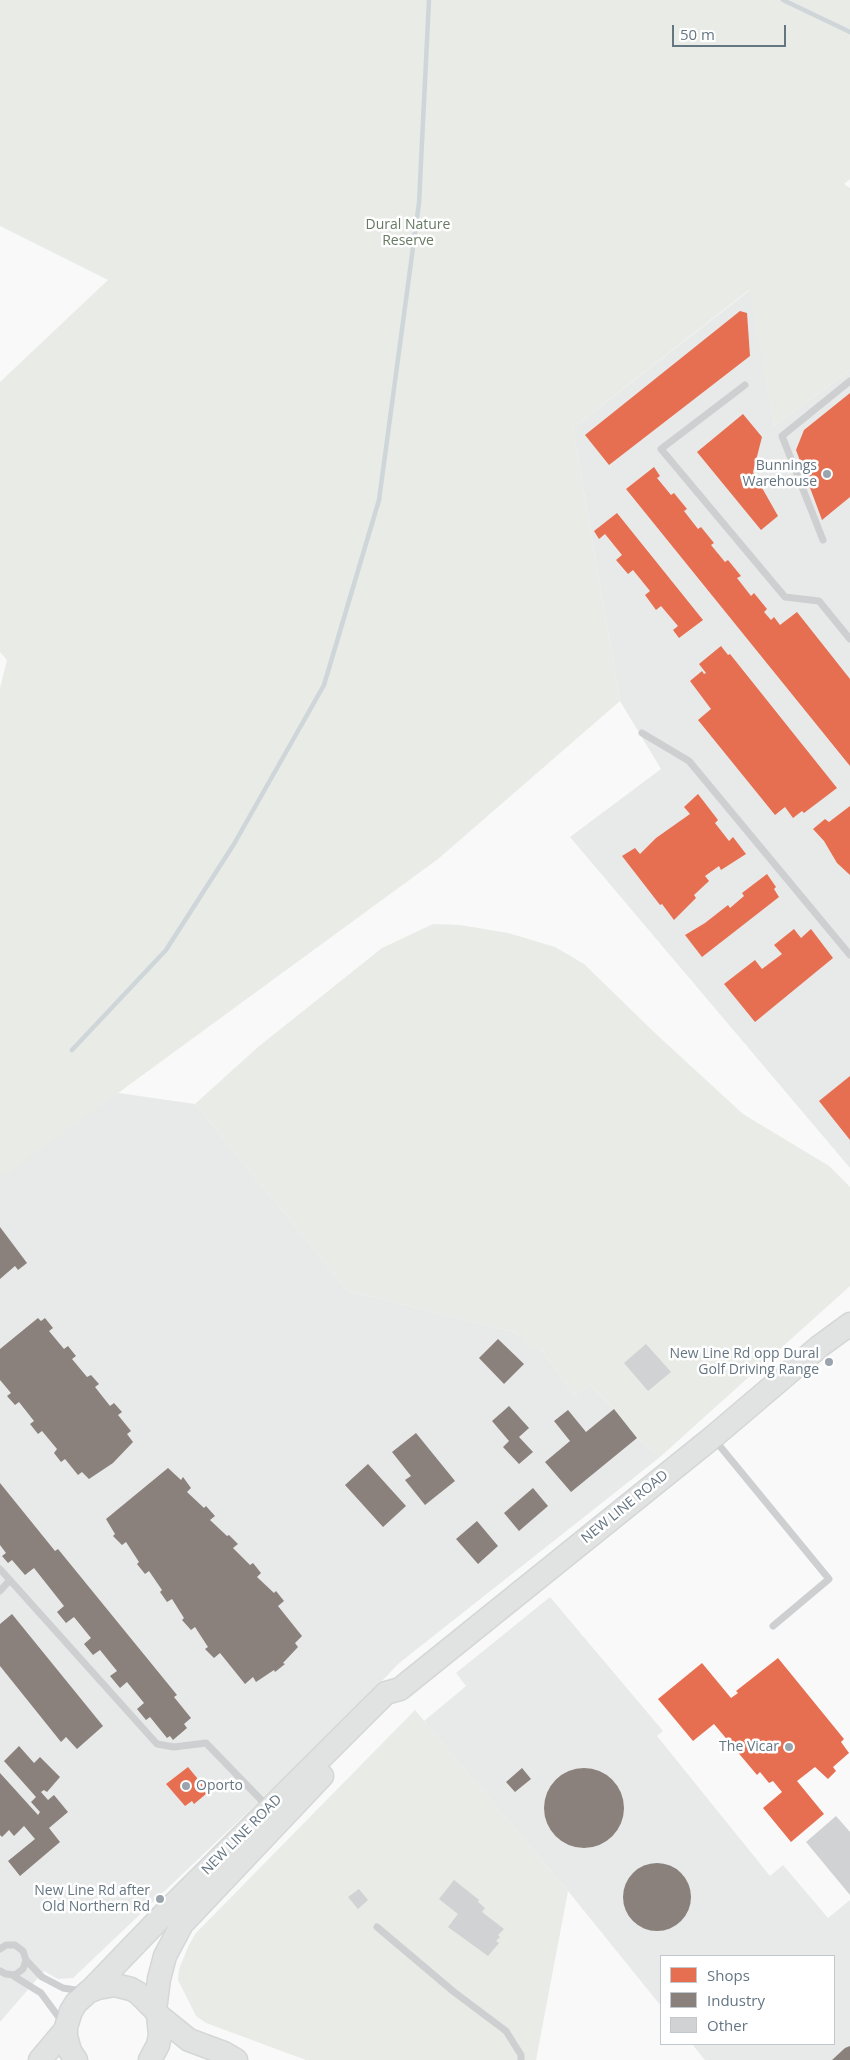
<!DOCTYPE html>
<style>
body{margin:0}
#map{position:relative;width:850px;height:2060px;overflow:hidden;background:#f9f9f9;font-family:"Open Sans",sans-serif}
canvas{display:block}
.legend{position:absolute;left:660px;top:1955px;width:175px;height:90px;box-sizing:border-box;background:#fff;border:1px solid #c1c8cd;margin:0;padding:6px 9px;list-style:none;font-size:15px;color:#657683}
.legend li{display:flex;align-items:center;gap:10px;height:25px}
.legend b{width:25px;border:1px solid #c1c8cd}
.scale{position:absolute;left:672px;top:25px;width:114px;height:22px;box-sizing:border-box;border:2px solid #657683;border-top:0;padding-left:6px;font-size:15px;line-height:18px;white-space:nowrap;color:#657683;-webkit-text-stroke:4px #fff;paint-order:stroke}
</style>
<div id="map">
<canvas width="850" height="2060"></canvas>
<ul class="legend">
<li><b style="height:14px;background:#e76f51"></b>Shops</li>
<li><b style="height:14px;background:#8a817c"></b>Industry</li>
<li><b style="height:14px;background:#d0d2d3"></b>Other</li>
</ul>
<div class="scale">50 m</div>
</div>
<script>
const c = document.querySelector('canvas').getContext('2d');
c.lineJoin = 'round';
function fillPath(path, color) { c.fillStyle = color; c.fill(path, 'evenodd'); }
const poly = rows => new Path2D(rows.map(r => 'M' + r).join(''));
function trace(path, color, width, dash) { c.strokeStyle = color; c.lineWidth = width; c.lineCap = dash ? 'butt' : 'round'; c.setLineDash(dash || []); c.stroke(path); }
function drawText(font, color, halo, rows, align = 'center') {
  c.font = font + ' "Open Sans",sans-serif'; c.lineWidth = 5; c.setLineDash([]); c.textBaseline = 'middle'; c.strokeStyle = halo; c.fillStyle = color; for (const [text, x, y, turn = 0] of rows) {
    c.save(); c.translate(x, y); c.rotate((+turn || 0) * Math.PI / 180); c.textAlign = isNaN(turn) ? turn : align; if (halo) c.strokeText(text, 0, 0); c.fillText(text, 0, 0); c.restore();
  }
}
const built = poly([
 [750,290,774,426,850,370,850,1168,570,837,661,769,620,701,573,428],
 [0,1076,195,1104,348,1291,515,1332,533,1351,539,1347,574,1395,590,1385,614,1409,637,1438,660,1457,398,1664,349,1716,73,1978,58,1979,44,1971,0,2022],
 [550,1597,663,1731,657,1736,770,1876,783,1865,828,1918,850,1900,850,2060,705,2060,692,2044,834,2044,834,1956,661,1956,661,2006,568,1891,424,1721,466,1686,456,1673]
]);
const green = poly([
 [0,0,850,0,850,179,844,184,850,188,850,370,774,426,749,290,573,428,620,701,438,859,6,1175,0,1171,0,688,7,660,0,652,0,382,108,280,0,226],
 [433,924,460,925,508,933,555,947,584,964,656,1034,743,1114,829,1166,850,1187,850,1286,660,1457,637,1438,614,1409,590,1385,574,1395,539,1347,533,1352,515,1332,348,1291,195,1104,258,1047,382,948],
 [415,1710,568,1891,536,2060,306,2060,206,2023,196,2016,178,1980,179,1969,189,1945,195,1934]
]);
const shops = poly([
 [740,311,747,313,750,356,609,465,585,435],
 [850,393,850,497,822,520,796,450,804,430],
 [743,414,762,437,753,472,778,516,761,530,697,452],
 [654,467,660,476,657,478,671,495,674,493,687,509,684,511,698,529,701,527,714,543,711,545,725,562,728,560,741,576,737,578,751,596,754,593,767,609,764,612,771,620,774,617,780,625,797,612,850,679,850,766,626,489],
 [617,513,703,620,679,638,673,630,678,626,661,606,656,610,645,595,650,591,633,570,628,574,616,560,622,555,605,534,599,539,594,531],
 [721,646,728,655,730,654,837,788,804,813,802,811,793,818,785,807,775,815,698,720,711,709,690,681,702,671,704,674,706,673,699,664],
 [698,794,718,820,715,823,729,841,733,837,746,854,721,870,719,866,705,876,709,881,694,895,696,898,674,920,662,904,660,905,622,856,635,848,640,854,656,838,690,814,684,807],
 [850,806,850,875,837,863,824,841,813,829,825,819,829,822],
 [767,874,776,887,774,889,779,897,702,957,685,935,705,923,728,905,730,908,744,896,742,893],
 [794,929,801,938,811,929,833,958,755,1022,724,984,755,960,762,969,782,954,774,945],
 [850,1076,850,1140,819,1101],
 [778,1658,844,1739,841,1742,849,1753,833,1767,836,1771,828,1779,815,1767,797,1781,824,1814,791,1842,763,1808,782,1792,773,1781,769,1783,760,1772,757,1775,714,1724,693,1741,658,1699,702,1663,731,1698,738,1693,736,1691],
 [188,1767,206,1789,204,1790,206,1794,194,1804,192,1801,185,1806,166,1784]
]);
const industry = poly([
 [0,1227,27,1263,18,1270,15,1266,0,1279],
 [38,1318,41,1321,45,1318,53,1328,49,1331,64,1349,68,1346,76,1356,72,1359,87,1377,91,1375,99,1384,95,1387,110,1406,114,1403,122,1412,118,1415,131,1431,127,1434,133,1442,113,1463,89,1479,82,1472,78,1475,65,1459,61,1462,54,1453,57,1449,42,1431,38,1434,30,1424,34,1421,19,1402,15,1405,7,1396,11,1393,0,1380,0,1349],
 [498,1339,524,1364,504,1384,479,1358],
 [509,1406,529,1428,519,1437,533,1452,519,1464,503,1447,509,1441,492,1421],
 [614,1409,637,1438,571,1492,545,1462,570,1441,554,1421,568,1410,586,1432],
 [416,1433,455,1481,425,1505,405,1480,411,1476,392,1452],
 [368,1464,406,1506,383,1527,345,1485],
 [168,1468,181,1480,183,1477,191,1488,187,1492,204,1508,206,1506,215,1516,210,1520,227,1536,229,1535,238,1544,233,1548,250,1565,253,1563,261,1573,257,1577,274,1593,276,1591,284,1601,278,1606,302,1636,295,1643,298,1647,283,1663,285,1664,275,1672,274,1670,256,1682,253,1677,245,1684,220,1653,214,1658,205,1649,208,1647,195,1627,191,1630,182,1620,184,1618,172,1599,167,1602,160,1592,162,1590,149,1571,145,1574,137,1564,139,1562,126,1542,122,1545,113,1536,115,1534,106,1519],
 [0,1483,55,1551,58,1549,177,1695,174,1697,191,1718,184,1724,187,1728,173,1740,170,1736,167,1738,150,1717,146,1720,137,1709,144,1703,127,1682,120,1688,110,1676,117,1671,100,1650,93,1655,84,1644,91,1638,74,1617,66,1623,57,1612,64,1606,34,1568,25,1575,12,1560,8,1563,2,1556,6,1553,0,1545],
 [533,1488,548,1506,519,1531,504,1513],
 [477,1521,498,1546,478,1564,456,1539],
 [12,1614,103,1726,77,1749,66,1737,61,1742,0,1666,0,1624],
 [19,1746,34,1763,40,1757,60,1777,47,1792,44,1790,41,1792,48,1800,54,1795,68,1812,49,1828,60,1842,20,1876,8,1861,35,1839,24,1826,14,1836,9,1830,2,1837,0,1835,0,1773,38,1815,40,1812,31,1802,36,1797,4,1761],
 '544 1808a40 40 0 1 1 80 0a40 40 0 1 1-80 0Z',
 [522,1768,531,1779,515,1792,506,1782],
 '623 1897a34 34 0 1 1 68 0a34 34 0 1 1-68 0Z',
 [850,2046,850,2060,832,2060,845,2048]
]);
const stream = poly([
 [783,0,850,32],
 [72,1050,166,950,234,844,324,685,379,500,419,203,429,0]
]);
const building = poly([
 [646,1344,671,1372,648,1391,624,1363],
 [836,1816,850,1832,850,1895,806,1842],
 [454,1880,479,1900,478,1902,485,1908,482,1912,504,1929,498,1935,500,1937,496,1941,499,1943,488,1956,448,1927,458,1914,439,1899],
 [359,1889,368,1900,358,1909,348,1897]
]);
const service = poly([
 [745,385,661,449,785,597,819,601,850,639],
 [823,540,782,436,850,381],
 [642,733,689,761,850,955],
 [714,1439,829,1579,773,1626],
 [0,1569,157,1744,174,1747,206,1743,267,1806],
 [0,1591,10,1580],
 [377,1927,454,1992,506,2031,521,2055,521,2060],
 [0,1949,6,1945,15,1945,23,1951,26,1960,23,1969,15,1975,6,1974,0,1971],
 [26,1960,42,1977,63,1988,81,1991],
 [12,1975,41,1993,63,2023]
]);
const primary = poly([
 [90,1991,168,1910,386,1693,400,1689,713,1437,820,1346,850,1324],
 [155,2010,159,1979,165,1956,182,1924,322,1776],
 [158,2015,189,2040,224,2053,236,2060],
 [40,2060,66,2029],
 [76,2060,70,2051,66,2036,66,2027,71,2011,76,2003,88,1992,98,1988,115,1985,131,1989,138,1993,155,2010,158,2015,160,2035,158,2045,150,2060]
]);
const markers = [
 [827,474,5,"#99a4ac"],
 [829,1362,5,"#99a4ac"],
 [789,1747,5,"#99a4ac"],
 [186,1786,5,"#99a4ac"],
 [160,1899,5,"#99a4ac"]
];
const parkNames = [
 ["Dural Nature",408,225],
 ["Reserve",408,241]
];
const poiNames = [
 ["Bunnings",817,466],
 ["Warehouse",817,482],
 ["New Line Rd opp Dural",819,1354],
 ["Golf Driving Range",819,1370],
 ["The Vicar",779,1747],
 ["Oporto",196,1786,"left"],
 ["New Line Rd after",150,1891],
 ["Old Northern Rd",150,1907]
];
const streetNames = [
 ["NEW LINE ROAD",625,1507,-39],
 ["NEW LINE ROAD",242,1835,-45]
];
fillPath(built, '#e8e9e9');
fillPath(green, '#e8ebe6');
fillPath(shops, '#e76f51');
fillPath(industry, '#8a817c');
trace(stream, '#ced6d9', 4.5);
fillPath(building, '#d0d2d3');
trace(primary, '#d5d6d7', 25);
trace(service, '#cecfd0', 7);
trace(primary, '#e1e2e2', 22);
for (const [x, y, r, color] of markers) { const dot = new Path2D(); dot.arc(x, y, r, 0, 2 * Math.PI); c.fillStyle = color; c.fill(dot); trace(dot, '#fff', 2); }
drawText('14px', '#687a64', '#fff', parkNames);
drawText('14px', '#657683', '#fff', poiNames, 'right');
drawText('14px', '#657683', '#fff', streetNames);
</script>
